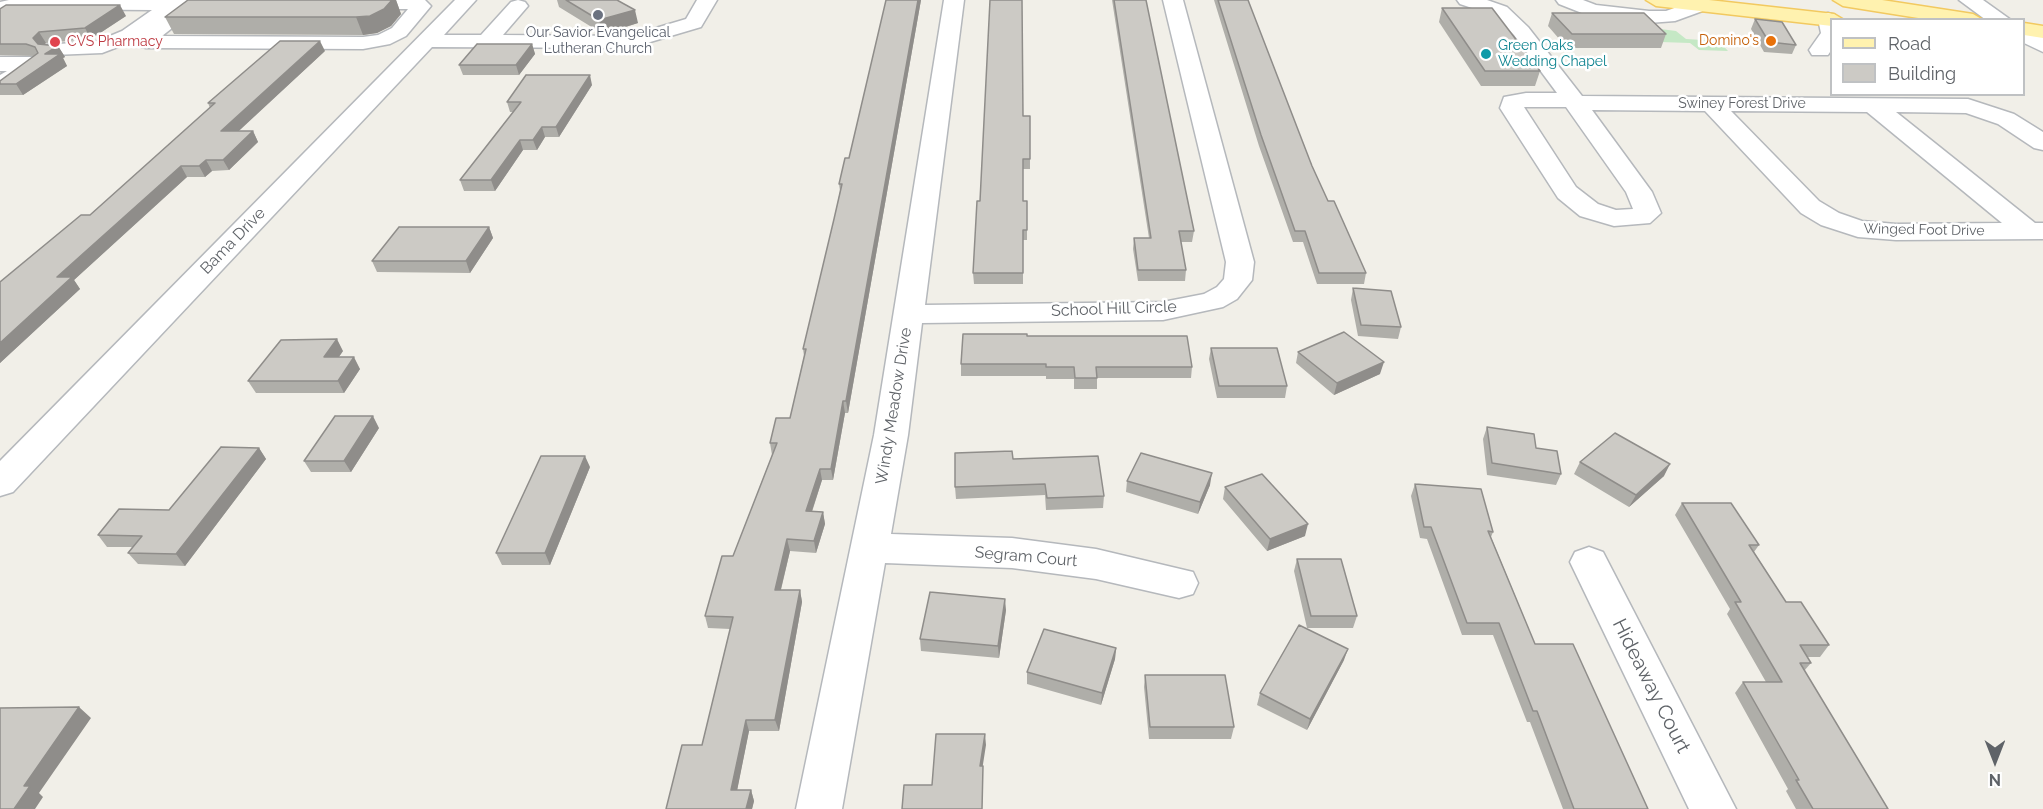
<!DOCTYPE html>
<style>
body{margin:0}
#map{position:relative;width:2043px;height:809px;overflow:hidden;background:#f1efe8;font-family:Raleway,sans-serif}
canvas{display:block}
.legend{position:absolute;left:1830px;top:18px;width:195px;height:78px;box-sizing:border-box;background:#fff;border:2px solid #bfc1c3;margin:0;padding:8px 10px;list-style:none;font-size:18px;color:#5f6368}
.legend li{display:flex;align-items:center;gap:12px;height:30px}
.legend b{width:30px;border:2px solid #bfc1c3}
.north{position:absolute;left:1965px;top:731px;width:60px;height:60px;-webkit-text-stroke:4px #fff;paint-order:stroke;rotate:180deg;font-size:16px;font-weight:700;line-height:24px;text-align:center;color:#5f6368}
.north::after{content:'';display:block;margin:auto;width:21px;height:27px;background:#5f6368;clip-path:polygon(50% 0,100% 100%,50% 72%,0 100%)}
</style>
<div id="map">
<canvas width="2043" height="809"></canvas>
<ul class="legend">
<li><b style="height:8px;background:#fff2af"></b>Road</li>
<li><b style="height:16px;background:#cccac5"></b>Building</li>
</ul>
<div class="north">N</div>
</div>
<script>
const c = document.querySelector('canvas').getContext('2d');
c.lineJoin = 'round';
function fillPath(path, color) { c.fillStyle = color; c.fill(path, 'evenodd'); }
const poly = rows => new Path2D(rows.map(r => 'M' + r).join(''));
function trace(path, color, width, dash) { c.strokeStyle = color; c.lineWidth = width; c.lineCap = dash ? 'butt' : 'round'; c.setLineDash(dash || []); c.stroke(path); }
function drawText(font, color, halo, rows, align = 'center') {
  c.font = font + ' Raleway,sans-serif'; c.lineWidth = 5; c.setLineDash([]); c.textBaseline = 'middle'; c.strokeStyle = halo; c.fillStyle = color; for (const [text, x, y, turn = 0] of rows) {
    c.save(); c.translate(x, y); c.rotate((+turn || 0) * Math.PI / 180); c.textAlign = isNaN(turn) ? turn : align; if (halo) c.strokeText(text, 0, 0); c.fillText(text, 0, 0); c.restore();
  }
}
const green = poly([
 [1645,27,1676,31,1686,39,1719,41,1728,51,1699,50,1690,43,1660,42]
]);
const minor = poly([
 [9,0,234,0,236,3,226,9,195,10,162,36,363,37,378,35,392,28,408,9,352,9,345,7,342,3,344,0,425,0,431,6,406,36,390,44,363,49,146,48,139,46,136,40,102,53,53,55,46,53,42,49,46,45,98,41,122,31,152,10,22,9,0,14,0,2,9,0],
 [455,0,476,0,444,35,481,35,511,2,518,0,525,2,528,6,503,35,629,36,686,19,697,0,717,0,701,27,630,48,432,47,13,492,0,496,0,461,455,0],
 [944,0,964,0,925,305,1163,302,1204,294,1217,287,1224,279,1226,262,1163,0,1183,0,1254,262,1252,280,1237,299,1223,307,1163,320,922,323,908,435,891,534,1012,538,1096,549,1193,572,1198,583,1193,594,1179,598,1096,579,1012,568,885,563,842,809,796,809,874,435,944,0],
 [1457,0,1487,0,1507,7,1528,27,1582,96,1968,99,2014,114,2043,132,2043,150,2034,148,1998,124,1966,113,1896,112,2035,223,2043,223,2043,239,1896,240,1858,237,1821,225,1801,213,1705,111,1592,110,1652,192,1661,213,1650,223,1614,226,1580,216,1558,198,1500,108,1504,97,1526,93,1557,93,1514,35,1493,15,1460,4,1457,0],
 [1524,107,1566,107,1626,192,1633,209,1616,210,1598,204,1576,187,1524,107],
 [1731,111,1867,112,2002,223,1896,224,1862,221,1839,213,1819,201,1731,111],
 [1556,0,1583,0,1596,5,1649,11,1666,11,1697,0,1708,1,1711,5,1708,9,1675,21,1649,23,1592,17,1559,4,1556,0],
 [1959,0,1983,0,2011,20,1986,20,1959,0],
 [1828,13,1835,15,1838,20,1832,20,1832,49,1828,55,1812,55,1809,50,1821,33,1818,19,1821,15,1828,13],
 [2024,28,2043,37,2043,52,2024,43,2024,28],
 [0,57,32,57,40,59,43,64,8,90,0,92,0,75,7,71,0,71,0,57],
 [1589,547,1603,552,1736,809,1689,809,1570,562,1575,552,1589,547]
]);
const major = poly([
 [1646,0,1709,0,1834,14,1844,20,1832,20,1832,26,1656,6,1646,0],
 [1833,0,1882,0,1973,14,1983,20,1931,20,1843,6,1833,0],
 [2024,23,2043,26,2043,38,2024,35,2024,23]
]);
const wall = poly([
 [188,0,396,0,401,14,391,26,377,33,363,35,174,34,165,17],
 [557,0,617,0,638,23,603,34,559,7],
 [886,0,921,0,848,413,845,413,833,480,822,480,812,512,823,512,825,524,816,553,790,551,781,590,800,590,802,602,779,731,749,731,737,790,751,790,754,801,752,809,666,809,682,745,702,745,730,629,708,628,705,616,722,556,733,556,772,455,770,443,776,418,790,418,804,356,803,349,834,219,840,191,839,184,845,158,849,158],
 [1112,0,1146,0,1194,231,1192,242,1181,242,1186,270,1185,281,1138,281,1133,249,1134,238,1149,238],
 [1214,0,1248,0,1312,166,1328,201,1366,273,1364,284,1317,284,1303,242,1293,242,1259,146],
 [1442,8,1540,71,1535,86,1481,86,1439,22],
 [0,9,126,16,91,39,46,43,44,44,58,46,65,57,63,58,67,66,23,95,0,95,0,81,35,56,0,55],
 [1552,13,1666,34,1661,48,1567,48,1548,26],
 [1755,19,1796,45,1792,54,1764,52,1751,29],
 [532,44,535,54,519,75,463,75,459,65],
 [325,51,238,131,253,131,258,142,229,170,212,171,205,177,187,177,74,280,80,289,0,363,0,282,90,215,210,108,208,103],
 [592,85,559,137,545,137,537,150,523,150,495,191,464,191,460,180,513,112,510,112,507,102],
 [1023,116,1030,159,1030,169,1023,169,1023,201,1027,230,1027,240,1023,240,1023,284,974,284,973,273,980,201],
 [489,227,493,238,470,273,377,272,372,261],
 [1353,288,1401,327,1398,339,1358,336,1351,300],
 [1027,336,1192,367,1191,378,1097,378,1097,389,1074,389,1074,379,1046,379,1046,376,961,376,961,364],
 [1211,348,1287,386,1285,398,1217,398,1209,359],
 [343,351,339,357,360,369,344,393,256,393,248,381],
 [1298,352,1380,374,1334,395,1296,363],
 [1487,427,1536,448,1561,474,1556,485,1487,475,1483,439],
 [379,428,351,472,311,472,304,461],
 [259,448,266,459,185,566,138,564,128,553,132,547,107,547,98,535,169,510],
 [1013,459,1104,496,1103,508,1046,510,1045,495,956,499,955,487],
 [1580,462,1664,476,1629,507,1574,474],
 [590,467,550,565,502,565,496,553],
 [1127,481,1210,485,1198,514,1126,492],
 [1415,484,1493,532,1491,537,1535,644,1648,809,1563,809,1530,722,1527,722,1493,635,1462,635,1427,539,1420,538,1411,496],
 [1225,487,1305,536,1267,551,1223,499],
 [1682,503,1759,545,1754,552,1786,602,1829,645,1820,657,1807,657,1811,663,1804,671,1888,809,1796,809,1786,791,1788,789,1735,693,1743,682,1766,682,1727,614,1730,609,1675,515],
 [1297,559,1357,616,1353,628,1307,628,1294,571],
 [1006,610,999,658,921,651,920,639],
 [1116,648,1115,659,1101,705,1027,684,1027,672],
 [1344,660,1307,730,1257,705,1260,693],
 [1145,675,1234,727,1231,739,1149,739,1144,687]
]);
const shadedWall = poly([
 [392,0,396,0,401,14,391,26,377,33,363,35,356,17],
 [918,0,921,0,848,413,846,401],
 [120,5,126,16,91,39,85,28],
 [635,10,638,23,603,34,599,20],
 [39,32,46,43,40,49,33,38],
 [320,41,325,51,227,142,221,131],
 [532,44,535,54,519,75,516,65],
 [58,46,65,57,63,58,67,66,23,95,16,84,45,54],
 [590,75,592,85,559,137,556,127],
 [542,127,545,137,537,150,533,140],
 [253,131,258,142,229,170,223,160],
 [520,140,523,150,495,191,491,180],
 [206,160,212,171,205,177,199,166],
 [181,166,187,177,74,280,80,289,0,363,0,343,57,277],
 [489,227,493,238,470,273,466,261],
 [337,339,343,351,330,369,324,357],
 [354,357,360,369,344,393,338,381],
 [1384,362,1380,374,1334,395,1337,383],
 [843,401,845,413,833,480,831,469],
 [373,416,379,428,351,472,344,461],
 [259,448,266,459,185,566,176,554],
 [585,456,590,467,550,565,545,553],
 [1670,464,1664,476,1629,507,1636,495],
 [820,469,822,480,808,523,806,511],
 [1212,473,1210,485,1198,514,1200,502],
 [823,512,825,524,816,553,814,541],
 [1308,524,1305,536,1267,551,1270,539],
 [787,539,790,551,778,601,775,590],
 [800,590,802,602,779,731,775,720],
 [1005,599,1006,610,999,658,998,646],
 [1116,648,1115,659,1101,705,1102,693],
 [1348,649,1344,660,1307,730,1310,719],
 [79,707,91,718,39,793,43,797,35,809,14,809,24,786],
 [746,720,749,731,735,801,731,790],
 [985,734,986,745,981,777,980,766],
 [751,790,754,801,752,809,746,809]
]);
const building = poly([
 [188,0,392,0,384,9,370,16,356,17,165,17,188,0],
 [566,0,617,0,635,10,599,20,566,0],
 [886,0,918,0,846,401,843,401,831,469,820,469,806,511,823,512,814,541,787,539,775,590,800,590,775,720,746,720,731,790,751,790,746,809,666,809,682,745,702,745,733,617,705,616,722,556,733,556,777,443,770,443,776,418,790,418,806,349,803,349,834,219,842,184,839,184,845,158,849,158,886,0],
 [990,0,1022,0,1023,116,1030,116,1030,159,1023,159,1023,201,1027,201,1027,230,1023,230,1023,273,973,273,977,201,980,201,990,0],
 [1114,0,1146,0,1194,231,1179,231,1186,270,1138,270,1134,238,1151,238,1114,0],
 [1218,0,1248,0,1312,166,1328,201,1334,201,1366,273,1319,273,1305,231,1295,231,1261,135,1218,0],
 [6,5,120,5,85,28,39,32,33,38,38,44,58,46,45,54,60,54,16,84,0,84,0,81,38,53,35,47,26,44,0,44,0,9,6,5],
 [1442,8,1492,8,1540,71,1485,71,1442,8],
 [1552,13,1644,13,1666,34,1572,34,1552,13],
 [1755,19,1782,22,1796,45,1769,42,1755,19],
 [280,41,320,41,221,131,253,131,223,160,206,160,199,166,181,166,57,277,72,277,0,343,0,282,81,215,90,215,215,103,208,103,280,41],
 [477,44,532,44,516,65,459,65,477,44],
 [526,75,590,75,556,127,542,127,533,140,520,140,491,180,460,180,521,102,507,102,526,75],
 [399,227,489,227,466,261,372,261,399,227],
 [1353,288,1391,291,1401,327,1361,325,1353,288],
 [1344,332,1384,362,1337,383,1298,352,1344,332],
 [963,334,1027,334,1027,336,1187,336,1192,367,1096,367,1097,378,1075,378,1074,367,1046,367,1046,364,961,364,963,334],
 [337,339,324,357,354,357,338,381,248,381,281,340,337,339],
 [1211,348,1277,348,1287,386,1219,386,1211,348],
 [335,416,373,416,344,461,304,461,335,416],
 [1487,427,1534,434,1536,448,1557,451,1561,474,1492,463,1487,427],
 [1615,433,1670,464,1636,495,1580,462,1615,433],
 [221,447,259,448,176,554,128,553,142,536,98,535,119,509,169,510,221,447],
 [1012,451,1013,459,1098,456,1104,496,1047,498,1045,484,955,487,955,453,1012,451],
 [1141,453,1212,473,1200,502,1127,481,1141,453],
 [541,456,585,456,545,553,496,553,541,456],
 [1262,474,1308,524,1270,539,1225,487,1262,474],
 [1415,484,1481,489,1493,532,1488,531,1535,644,1573,644,1648,809,1574,809,1537,711,1533,711,1499,623,1467,623,1431,527,1424,527,1415,484],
 [1682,503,1731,503,1759,545,1749,545,1786,602,1801,602,1829,645,1800,645,1811,663,1800,663,1888,809,1813,809,1796,780,1799,780,1743,682,1782,682,1735,602,1741,602,1682,503],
 [1297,559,1341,559,1357,616,1311,616,1297,559],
 [930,592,1005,599,998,646,920,639,930,592],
 [1299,625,1348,649,1310,719,1260,693,1299,625],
 [1044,629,1116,648,1102,693,1027,672,1044,629],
 [1145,675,1225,675,1234,727,1150,727,1145,675],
 [79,707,24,786,30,786,14,809,0,809,0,708,79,707],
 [936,734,985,734,980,766,983,766,982,809,902,809,904,785,932,785,936,734]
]);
const markers = [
 [598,15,6,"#6b7280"],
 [1771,41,6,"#e8710a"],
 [55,42,6,"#e0444e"],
 [1486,54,6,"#0f9aa8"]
];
const farWorshipnames = [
 ["Our Savior Evangelical",598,33],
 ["Lutheran Church",598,49]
];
const farFoodnames = [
 ["Domino's",1759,41]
];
const farHealthnames = [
 ["CVS Pharmacy",67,42]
];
const farCulturenames = [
 ["Green Oaks",1498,46],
 ["Wedding Chapel",1498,62]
];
const farStreetnames = [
 ["Swiney Forest Drive",1742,104],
 ["Winged Foot Drive",1924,230,1]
];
const streetNames = [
 ["Bama Drive",233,241,-46],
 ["School Hill Circle",1114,309,-2],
 ["Windy Meadow Drive",894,406,-81],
 ["Segram Court",1026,557,5]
];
const nearStreetnames = [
 ["Hideaway Court",1651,686,63]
];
fillPath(green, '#c5e8c5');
trace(minor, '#b5b8bc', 3);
trace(major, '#f2c960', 3);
fillPath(minor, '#fff');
fillPath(major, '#fff2af');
fillPath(wall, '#afaea9');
fillPath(shadedWall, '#8f8d8a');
fillPath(building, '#cccac5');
trace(building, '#8f8d8a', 1.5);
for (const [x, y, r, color] of markers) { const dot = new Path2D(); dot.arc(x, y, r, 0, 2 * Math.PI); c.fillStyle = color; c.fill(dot); trace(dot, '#fff', 2); }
drawText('14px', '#5b616d', '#fff', farWorshipnames);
drawText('14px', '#c56008', '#fff', farFoodnames, 'right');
drawText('14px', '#be3a42', '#fff', farHealthnames, 'left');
drawText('14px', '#0d838f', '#fff', farCulturenames, 'left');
drawText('14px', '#5f6368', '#fff', farStreetnames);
drawText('16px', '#5f6368', '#fff', streetNames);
drawText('20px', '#5f6368', '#fff', nearStreetnames);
</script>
